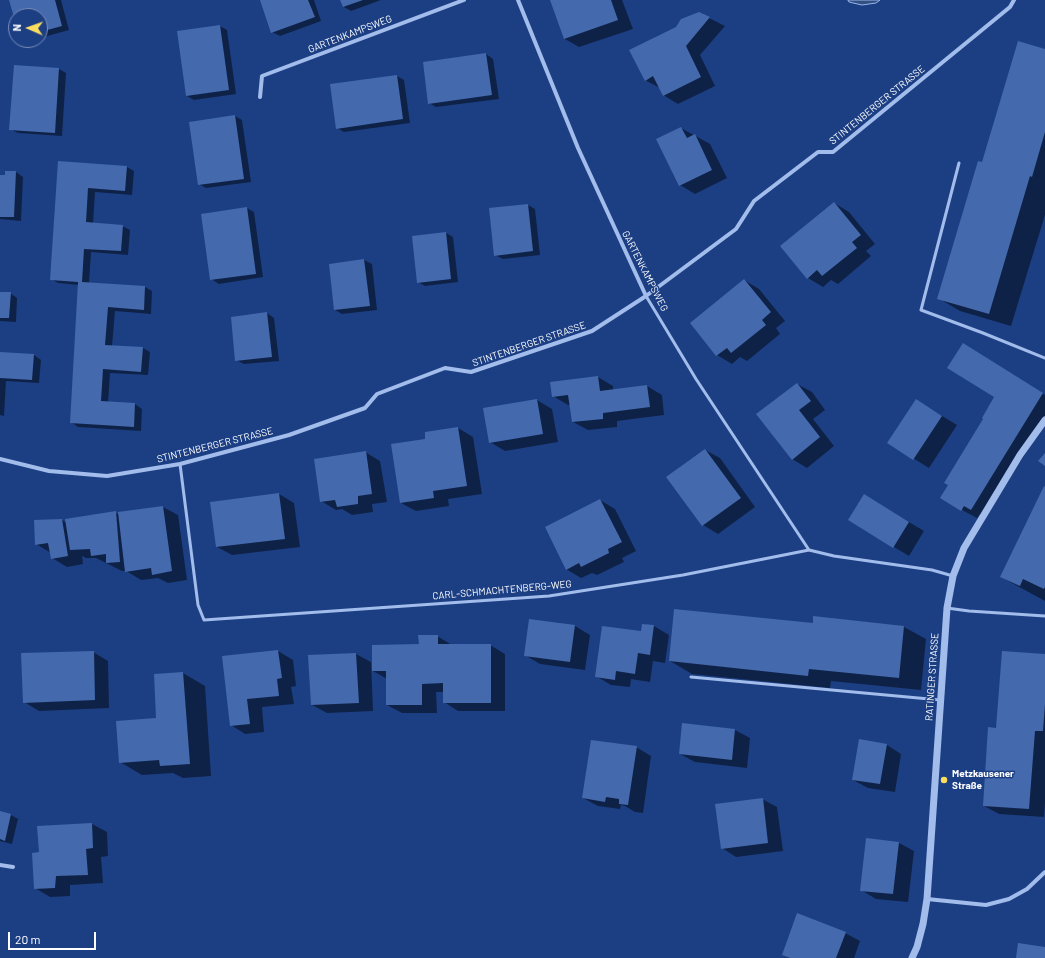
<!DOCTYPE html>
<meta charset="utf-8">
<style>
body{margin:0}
#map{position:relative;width:1045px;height:958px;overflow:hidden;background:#1c3f84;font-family:Barlow,sans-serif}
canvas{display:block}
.north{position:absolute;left:8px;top:8px;width:40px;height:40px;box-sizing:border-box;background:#1c3f84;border:1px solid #778cb5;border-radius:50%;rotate:272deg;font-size:11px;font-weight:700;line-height:16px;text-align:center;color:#fff}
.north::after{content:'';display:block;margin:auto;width:14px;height:18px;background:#fbde5f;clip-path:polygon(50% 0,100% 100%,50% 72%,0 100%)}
.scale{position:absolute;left:8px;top:932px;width:88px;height:18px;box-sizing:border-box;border:2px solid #fff;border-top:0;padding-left:5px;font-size:12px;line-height:14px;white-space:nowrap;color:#fff;-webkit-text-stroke:3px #1c3f84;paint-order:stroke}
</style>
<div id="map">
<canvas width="1045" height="958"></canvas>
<div class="north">N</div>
<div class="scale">20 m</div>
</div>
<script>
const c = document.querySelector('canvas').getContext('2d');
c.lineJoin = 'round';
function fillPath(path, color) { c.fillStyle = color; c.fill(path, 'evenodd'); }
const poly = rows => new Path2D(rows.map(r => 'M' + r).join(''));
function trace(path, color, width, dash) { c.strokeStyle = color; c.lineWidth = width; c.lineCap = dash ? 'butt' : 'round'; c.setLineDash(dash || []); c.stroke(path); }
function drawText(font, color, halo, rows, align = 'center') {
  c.font = font + ' Barlow,sans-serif'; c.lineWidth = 3; c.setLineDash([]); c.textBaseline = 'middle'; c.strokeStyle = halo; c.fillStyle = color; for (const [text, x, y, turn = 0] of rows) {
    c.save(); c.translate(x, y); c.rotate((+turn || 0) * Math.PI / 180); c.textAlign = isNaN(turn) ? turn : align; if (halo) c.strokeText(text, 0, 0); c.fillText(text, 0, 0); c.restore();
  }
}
const water = poly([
 [848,0,880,0,876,3,862,5,849,2,848,0]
]);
const shadow = poly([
 [10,0,61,0,69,30,40,38,40,16,16,16,16,22],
 [261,0,314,0,321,21,280,36,272,32],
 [341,0,381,0,351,11,344,7],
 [551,0,622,0,633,29,579,47,565,39],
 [699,13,725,26,700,55,715,86,678,104,663,95,660,88,645,80,677,28],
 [220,26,227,30,236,94,194,100,187,96],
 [1045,50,1045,215,1011,326,960,311,938,298,983,163],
 [486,54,493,59,499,99,436,107,429,103],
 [59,69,66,73,62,136,18,133,10,129],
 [397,76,404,80,410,123,344,132,337,128],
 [235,116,242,120,251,182,206,188,199,184],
 [681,128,710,144,727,178,695,194,680,185],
 [59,162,127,167,134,171,132,195,95,192,93,224,122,226,130,230,128,255,91,252,89,283,145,287,152,291,151,314,115,311,112,346,143,348,150,352,148,375,110,373,108,403,135,404,142,409,141,431,78,427,71,422,79,285,58,283,51,279],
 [6,172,16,172,23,177,21,221,0,219,0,176,6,176],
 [834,203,849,212,875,244,866,251,871,256,838,284,831,280,823,287,808,278],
 [528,205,535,209,540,255,503,259,495,255],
 [247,208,254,212,263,277,219,284,211,279],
 [446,233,453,237,458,282,425,286,418,282],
 [364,260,372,264,377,310,342,314,335,310,330,264],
 [744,280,759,289,785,321,776,328,780,334,747,361,740,357,732,364,717,355],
 [0,293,10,293,17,298,16,322,0,321],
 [267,313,274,318,279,361,244,364,236,360],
 [0,353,34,355,41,360,39,383,6,381,4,416,0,415],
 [978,353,1045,395,1045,422,986,517,980,514,977,518,962,510,984,418,995,397],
 [598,377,613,386,613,390,647,386,662,395,664,415,617,421,617,427,588,430,573,422,571,405,568,405,553,396],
 [797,384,812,392,825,410,813,419,834,446,807,468,792,459],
 [537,400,552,409,558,442,505,451,490,442],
 [916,400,957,425,929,468,889,443],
 [458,428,473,437,482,494,448,499,449,506,416,511,401,503,426,440],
 [705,450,720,458,755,507,718,534,703,525],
 [365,452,380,461,387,502,372,504,373,512,352,515,342,509,336,510,321,501],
 [1045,488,1045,601,1001,577],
 [279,494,294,503,300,547,232,555,217,547,212,502],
 [600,500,615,509,636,551,622,558,624,562,597,575,592,573,581,578,566,569],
 [879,504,924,531,909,556,849,520],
 [163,507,178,515,187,580,168,583,158,578,141,580,126,571,122,571,96,558,86,558,82,556,83,564,67,567,52,558,51,553,36,544,35,521,62,520,67,523,115,512,119,515],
 [814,618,904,627,926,639,921,690,831,681,830,688,692,674,670,661,814,624],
 [643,625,654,626,669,635,665,663,653,661,650,682,631,679,630,687,611,685,596,676,642,632],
 [575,626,590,635,585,670,540,664,525,655],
 [437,636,452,645,490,645,505,654,505,711,458,711,444,702,444,692,436,692,437,713,402,713,387,705,387,679,373,671],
 [278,651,293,660,296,686,291,687,294,704,262,707,264,732,245,734,231,725,223,657],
 [93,652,108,661,109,708,39,711,24,702],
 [356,654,371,662,373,711,327,713,312,705],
 [1045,655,1045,802,1044,817,999,814,984,806,997,729],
 [183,673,205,686,211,776,183,778,173,773,142,775,120,762,157,719],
 [735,730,750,738,747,768,695,762,680,754],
 [887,745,901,754,895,792,868,788,853,780],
 [636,747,651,756,643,813,635,812,625,806,621,805,620,809,598,806,583,798],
 [762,799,777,807,783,851,736,857,722,848],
 [0,812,11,815,18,819,12,844,0,841],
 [92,824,107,832,108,856,101,857,103,883,70,885,70,896,50,897,35,888,40,853],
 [899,843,914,851,908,902,876,899,861,890],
 [845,933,860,941,854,958,789,958,783,955]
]);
const building = poly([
 [9,0,55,0,62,26,40,32,40,16,16,16,16,24],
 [260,0,308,0,315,17,271,33],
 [340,0,363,0,343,7],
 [550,0,611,0,618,20,564,39],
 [699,12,710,17,686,46,701,77,663,96,653,76,645,81,629,50,676,27,681,19],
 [220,25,229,90,186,96,177,31],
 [1018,41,1045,49,1045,132,1032,177,1030,176,989,314,937,299,978,161,982,162],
 [486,53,492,95,428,104,423,62],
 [14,65,59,68,55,133,9,130],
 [397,75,403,119,336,129,330,84],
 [235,115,244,179,198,185,189,122],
 [681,127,687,138,695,134,712,170,679,186,656,139],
 [58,161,127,166,125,191,88,188,86,222,123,225,121,251,84,249,82,282,145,286,144,310,108,307,105,345,143,347,141,372,103,369,101,401,135,403,134,427,70,423,78,282,50,280],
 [5,171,16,171,14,217,0,217,0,175,5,175],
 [834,202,861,235,852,242,857,248,822,276,817,270,807,279,780,246],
 [528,204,533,251,494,256,489,208],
 [247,207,256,274,210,280,201,214],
 [446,232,451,279,417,283,412,236],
 [364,259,370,306,334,310,329,264],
 [744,279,771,312,762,320,766,325,731,353,727,348,716,356,690,323],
 [0,292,11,292,9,318,0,318],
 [267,312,272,357,235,361,231,317],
 [963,343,1043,393,971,510,964,506,961,511,940,498,948,485,944,483,983,419,982,418,994,397,947,368],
 [0,352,34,354,32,380,0,378],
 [598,376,600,391,647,385,650,407,603,413,603,419,572,422,568,395,552,397,550,382],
 [797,383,811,401,799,410,820,437,792,460,756,414],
 [537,399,543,434,489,443,483,408],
 [916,399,942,416,913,460,887,443],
 [458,427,467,486,433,491,434,498,400,503,391,444,425,439,425,432],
 [705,449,741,498,702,526,666,477],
 [366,451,372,494,358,496,358,504,337,507,335,500,320,502,314,459],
 [1045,453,1045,466,1038,461],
 [1044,486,1045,487,1045,587,1044,589,1023,579,1020,586,1000,577],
 [279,493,285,539,216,547,210,502],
 [864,494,909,522,893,548,848,520],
 [600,499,622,542,608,549,609,553,581,567,579,563,566,570,545,527],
 [163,506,172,571,152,575,151,568,125,572,118,512],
 [116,511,120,562,106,563,106,554,91,556,90,549,70,550,65,519],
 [62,519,68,556,51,559,48,543,35,545,34,520],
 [674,609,813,623,813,616,904,626,899,678,809,669,808,676,669,661],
 [529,619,575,625,570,662,524,656],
 [642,624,654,625,650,655,638,653,635,674,616,671,615,680,595,677,602,626,641,631],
 [418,635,438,635,438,644,491,644,491,703,443,703,443,683,422,684,422,705,386,705,386,671,372,671,372,645,419,644],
 [278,650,282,678,277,679,279,696,247,699,250,724,230,726,222,656],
 [94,651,95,700,23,703,21,653],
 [1002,651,1045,654,1045,704,1043,731,1035,731,1029,809,983,806,988,727,996,728],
 [356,653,359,703,311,705,308,655],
 [183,672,190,764,160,766,159,760,119,763,116,721,156,718,154,674],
 [682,723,735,729,732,760,679,754],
 [859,739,887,744,880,784,852,780],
 [591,740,637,746,628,805,619,804,619,799,606,797,605,802,582,798],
 [763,798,768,843,721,849,715,804],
 [0,811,11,814,5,841,0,839],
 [92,823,93,848,86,849,88,875,56,876,55,888,34,889,32,853,39,852,37,826],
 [866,838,899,842,893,894,860,891],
 [797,913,846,932,836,958,790,958,782,955],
 [1018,943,1045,947,1045,958,1016,958]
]);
const service = poly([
 [959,163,921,310,983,333,1045,358],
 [646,296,696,379,809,550],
 [180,464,198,605,204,620,549,596,683,575,809,550,834,556,932,570,953,576],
 [947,608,969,611,1045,616],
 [691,677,940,700]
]);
const minor = poly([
 [518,0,578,148,646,296],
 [260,97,262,76,464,0],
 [0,459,49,471,107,476,180,464,289,435,365,408,377,394,445,368,471,372,592,331,646,296,736,229,754,201,818,152,833,152,1010,7,1014,0],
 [0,865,13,867],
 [927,899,986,905,1009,899,1027,889,1045,872]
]);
const tertiary = poly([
 [912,958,917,947,923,924,927,899,947,608,953,576,964,548,1020,455,1045,420]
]);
const markers = [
 [944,780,4,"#fbde5f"]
];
const streetNames = [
 ["GARTENKAMPSWEG",350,34,-21],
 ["STINTENBERGER STRASSE",877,105,-39],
 ["GARTENKAMPSWEG",645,271,63],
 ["STINTENBERGER STRASSE",529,344,-19],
 ["STINTENBERGER STRASSE",215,445,-14],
 ["CARL-SCHMACHTENBERG-WEG",502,590,-5],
 ["RATINGER STRASSE",932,677,-86]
];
const poiNames = [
 ["Metzkausener",952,774],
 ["Straße",952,786]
];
fillPath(water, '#344f82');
trace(water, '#95b5ed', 1);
fillPath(shadow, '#0007');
fillPath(building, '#4469ad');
trace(service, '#a2bceb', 3);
trace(minor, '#a2bceb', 4);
trace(tertiary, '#a2bceb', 7);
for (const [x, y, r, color] of markers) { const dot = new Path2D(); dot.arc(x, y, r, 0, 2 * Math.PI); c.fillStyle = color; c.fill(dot); trace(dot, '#1c3f84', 1.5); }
drawText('10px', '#fff', '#1c3f84', streetNames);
drawText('bold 10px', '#fff', '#1c3f84', poiNames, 'left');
</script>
